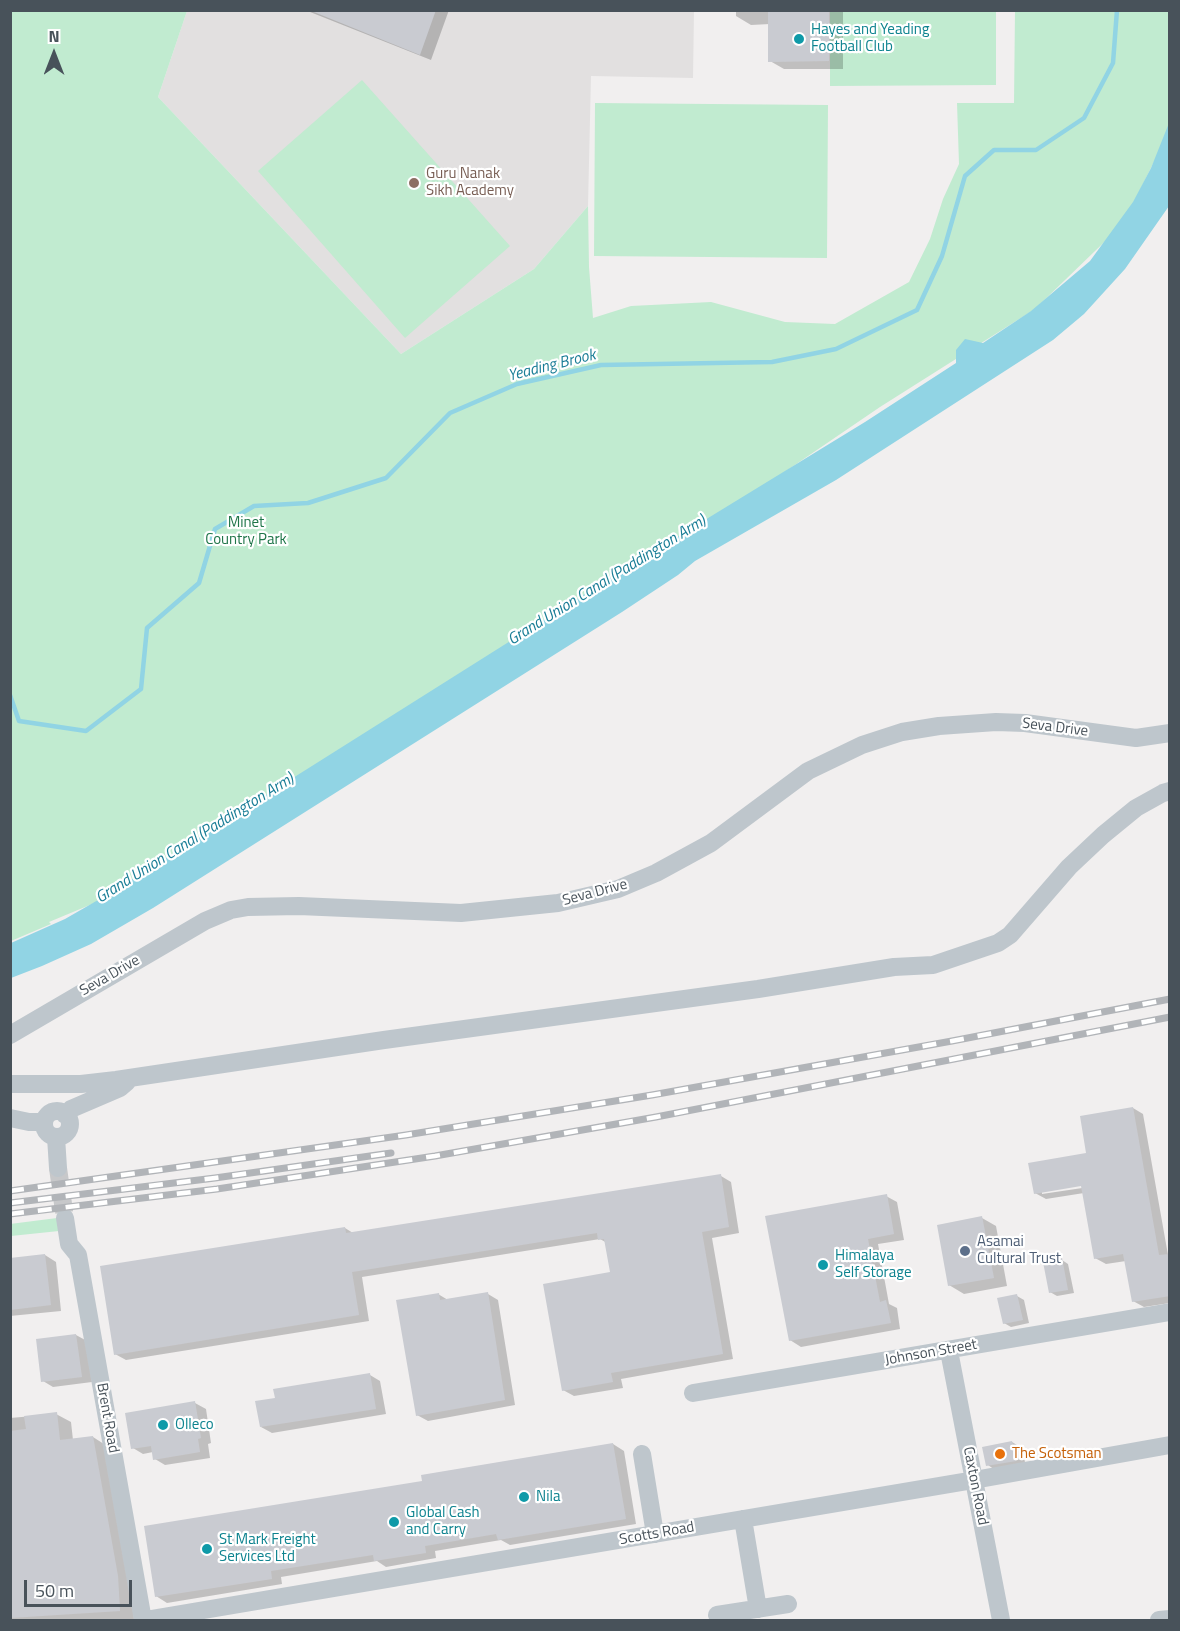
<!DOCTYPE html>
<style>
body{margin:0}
#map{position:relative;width:1180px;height:1631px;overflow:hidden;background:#f1efef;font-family:"Titillium Web",sans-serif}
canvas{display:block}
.frame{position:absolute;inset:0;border:12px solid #48525a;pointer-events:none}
.north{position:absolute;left:24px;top:24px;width:60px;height:60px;-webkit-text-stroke:4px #fff;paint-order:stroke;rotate:0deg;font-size:16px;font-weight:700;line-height:24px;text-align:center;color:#48525a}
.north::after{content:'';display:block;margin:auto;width:21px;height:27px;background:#48525a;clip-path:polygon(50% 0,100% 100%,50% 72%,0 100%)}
.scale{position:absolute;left:24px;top:1580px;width:108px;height:27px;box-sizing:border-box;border:3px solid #48525a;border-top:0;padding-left:8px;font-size:18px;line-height:21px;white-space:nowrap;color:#48525a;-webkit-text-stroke:4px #fff;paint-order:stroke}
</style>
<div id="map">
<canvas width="1180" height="1631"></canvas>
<div class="frame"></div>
<div class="north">N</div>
<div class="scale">50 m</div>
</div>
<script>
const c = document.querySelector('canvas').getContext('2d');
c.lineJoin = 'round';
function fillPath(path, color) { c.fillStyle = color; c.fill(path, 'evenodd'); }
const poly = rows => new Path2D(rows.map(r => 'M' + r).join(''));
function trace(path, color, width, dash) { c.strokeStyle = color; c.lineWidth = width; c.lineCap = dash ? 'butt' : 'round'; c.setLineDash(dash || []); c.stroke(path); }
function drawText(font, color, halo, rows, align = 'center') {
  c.font = font + ' "Titillium Web",sans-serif'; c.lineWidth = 4.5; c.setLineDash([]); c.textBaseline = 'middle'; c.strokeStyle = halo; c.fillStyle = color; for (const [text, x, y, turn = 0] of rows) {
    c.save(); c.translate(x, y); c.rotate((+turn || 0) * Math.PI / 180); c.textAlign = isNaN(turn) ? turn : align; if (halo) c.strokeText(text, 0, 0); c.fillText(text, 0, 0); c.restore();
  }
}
const education = poly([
 [187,11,694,11,693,78,591,76,588,206,534,269,401,354,158,97]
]);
const green = poly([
 [11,11,187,11,158,97,401,354,534,269,588,206,589,267,593,318,631,306,711,302,785,322,835,324,909,282,930,239,943,199,959,164,957,103,1014,103,1015,11,1169,11,1169,131,1124,223,1035,309,880,407,720,516,109,897,49,922,51,924,11,941],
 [830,11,996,11,996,85,830,86],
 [362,80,510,246,405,338,258,171],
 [595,103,828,105,827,258,594,256],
 [57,1218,59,1231,11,1236,10,1224]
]);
const water = poly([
 [1169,123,1169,206,1125,269,1084,314,1053,340,836,480,695,561,678,575,622,612,153,908,91,944,42,966,11,978,11,943,65,919,112,892,615,575,865,422,956,363,956,350,965,339,983,343,1031,311,1090,261,1133,202,1151,168]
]);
const shadow = poly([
 [305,10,449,10,431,60],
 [736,10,843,10,843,69,784,69,770,61,770,24,751,25,736,16],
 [1133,1108,1143,1114,1168,1255,1170,1255,1170,1303,1144,1307,1133,1301,1126,1261,1106,1264,1095,1258,1084,1193,1046,1199,1035,1193,1088,1154],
 [1088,1184,1089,1187,1042,1194,1042,1191],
 [721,1176,731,1182,739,1233,712,1238,733,1359,621,1379,623,1388,574,1396,563,1390,612,1273,607,1243,600,1239,362,1277,369,1321,126,1360,115,1354,345,1228,353,1233],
 [886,1196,897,1202,904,1240,878,1244,889,1304,897,1308,900,1329,801,1347,790,1340],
 [982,1218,996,1226,1007,1286,964,1294,949,1285],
 [45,1255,56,1262,61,1311,10,1316,10,1259],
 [1062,1260,1068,1264,1074,1293,1057,1296,1050,1292],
 [438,1294,448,1300,488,1294,498,1300,515,1405,428,1421,417,1415],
 [1017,1296,1024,1300,1029,1323,1011,1327,1004,1323],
 [76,1335,87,1341,92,1382,53,1387,43,1381],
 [370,1375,380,1381,386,1414,272,1433,261,1427,276,1399],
 [195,1403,206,1409,211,1443,208,1444,210,1458,165,1465,155,1459,153,1452,143,1454,133,1448],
 [56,1414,71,1422,73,1440,93,1437,107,1446,132,1585,134,1619,10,1620,10,1418],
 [1012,1442,1022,1448,1026,1467,998,1472,988,1465],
 [613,1444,624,1451,636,1524,510,1545,501,1540,435,1551,436,1558,386,1567,377,1561,281,1577,282,1584,167,1603,156,1596,424,1482]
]);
const stream = poly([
 [10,695,19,721,86,731,141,689,147,628,199,583,215,529,254,506,308,503,386,478,450,413,517,384,601,365,772,362,836,349,917,310,942,256,965,176,994,150,1036,150,1084,118,1113,63,1117,10]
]);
const building = poly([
 [309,10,436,10,420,55],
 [768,10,829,10,829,61,768,62],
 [1133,1107,1159,1255,1170,1254,1170,1296,1132,1302,1123,1254,1094,1259,1081,1186,1034,1194,1028,1163,1086,1153,1080,1116],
 [721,1174,729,1227,702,1232,723,1354,611,1373,613,1382,562,1391,543,1284,610,1272,604,1239,598,1240,597,1233,352,1272,359,1315,114,1355,100,1266,345,1227,346,1233],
 [887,1194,894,1234,868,1239,880,1302,886,1300,891,1323,789,1341,765,1216],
 [982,1216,994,1278,948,1286,937,1225],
 [45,1254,51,1305,10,1310,10,1258],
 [1062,1258,1068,1290,1049,1293,1043,1262],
 [488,1292,505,1400,416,1416,396,1300,439,1293,440,1300],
 [1017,1294,1023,1320,1003,1324,997,1298],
 [76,1334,82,1377,41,1382,36,1339],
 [370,1373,376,1409,260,1427,255,1401,275,1398,273,1389],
 [195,1401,201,1438,198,1439,200,1452,153,1460,151,1446,131,1449,125,1413],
 [57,1412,60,1440,93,1436,118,1576,120,1611,10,1618,10,1431,26,1429,24,1416],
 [1012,1441,1016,1461,986,1466,982,1447],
 [613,1443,626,1519,498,1540,496,1534,425,1546,426,1553,374,1561,373,1555,271,1571,272,1579,155,1597,144,1526,422,1481,421,1475]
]);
const minorTunnel = poly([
 [58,1168,65,1218]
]);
const minor = poly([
 [10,1035,205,921,231,910,248,907,299,906,461,913,558,903,618,889,656,873,711,843,808,771,862,745,902,732,939,726,996,722,1025,723,1136,738,1170,733],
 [10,1084,81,1084,116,1080,384,1040,758,989,894,967,933,965,998,943,1010,935,1069,867,1103,835,1136,808,1163,793,1170,791],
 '44 1124a13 13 0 1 1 26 0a13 13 0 1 1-26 0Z',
 [65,1115,71,1109,120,1088,127,1082],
 [10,1118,29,1122,44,1122],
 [56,1137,58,1168],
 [65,1218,69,1244,78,1255,143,1620],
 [949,1351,1001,1620],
 [693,1393,1170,1312],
 [642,1454,655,1534],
 [743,1519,758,1609],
 [717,1615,788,1604],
 [145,1620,974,1480,1170,1445],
 [1159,1620,1170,1619]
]);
const rail = poly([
 [10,1191,406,1135,652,1095,952,1041,1170,999],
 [10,1203,215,1178,391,1153],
 [10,1214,217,1189,435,1156,656,1117,1170,1017]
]);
const markers = [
 [799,39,6,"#0f9aa8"],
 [414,183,6,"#8d6e63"],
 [965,1251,6,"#5c6f8a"],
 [823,1265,6,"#0f9aa8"],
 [163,1425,6,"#0f9aa8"],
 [1000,1454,6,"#e8710a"],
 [524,1497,6,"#0f9aa8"],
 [394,1522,6,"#0f9aa8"],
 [207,1549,6,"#0f9aa8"]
];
const cultureNames = [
 ["Hayes and Yeading",811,30],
 ["Football Club",811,47],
 ["Himalaya",835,1256],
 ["Self Storage",835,1273],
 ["Olleco",175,1425],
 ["Nila",536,1497],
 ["Global Cash",406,1513],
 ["and Carry",406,1530],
 ["St Mark Freight",219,1540],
 ["Services Ltd",219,1557]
];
const educationNames = [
 ["Guru Nanak",426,174],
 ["Sikh Academy",426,191]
];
const parkNames = [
 ["Minet",246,523],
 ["Country Park",246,540]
];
const streetNames = [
 ["Seva Drive",1055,728,7],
 ["Seva Drive",595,893,-15],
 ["Seva Drive",110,976,-30],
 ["Johnson Street",931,1353,-10],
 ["Brent Road",107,1418,80],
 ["Caxton Road",975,1486,79],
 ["Scotts Road",657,1534,-10]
];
const serviceNames = [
 ["Asamai",977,1242],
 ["Cultural Trust",977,1259]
];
const foodNames = [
 ["The Scotsman",1012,1454]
];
const waterNames = [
 ["Yeading Brook",552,366,-14],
 ["Grand Union Canal (Paddington Arm)",607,581,-32],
 ["Grand Union Canal (Paddington Arm)",195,839,-32]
];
fillPath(education, '#e2e0e0');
fillPath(green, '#c1ebd0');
fillPath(water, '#91d4e4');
fillPath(shadow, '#0003');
trace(stream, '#91d4e4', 4.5);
fillPath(building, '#c9cbd1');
trace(minorTunnel, '#c7c8ca', 18, [18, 9]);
trace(minor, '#bec6cc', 18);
trace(rail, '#b1b4b8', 7);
trace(rail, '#fff', 4.5, [14]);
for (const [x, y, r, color] of markers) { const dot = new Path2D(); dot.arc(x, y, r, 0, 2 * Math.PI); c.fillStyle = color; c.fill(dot); trace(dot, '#fff', 2); }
drawText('15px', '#0d838f', '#fff', cultureNames, 'left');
drawText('15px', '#785e54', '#fff', educationNames, 'left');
drawText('15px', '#1f7549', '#fff', parkNames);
drawText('15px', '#48525a', '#fff', streetNames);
drawText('15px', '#4e5e75', '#fff', serviceNames, 'left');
drawText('15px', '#c56008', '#fff', foodNames, 'left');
drawText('italic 16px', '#197d96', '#fff', waterNames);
</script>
